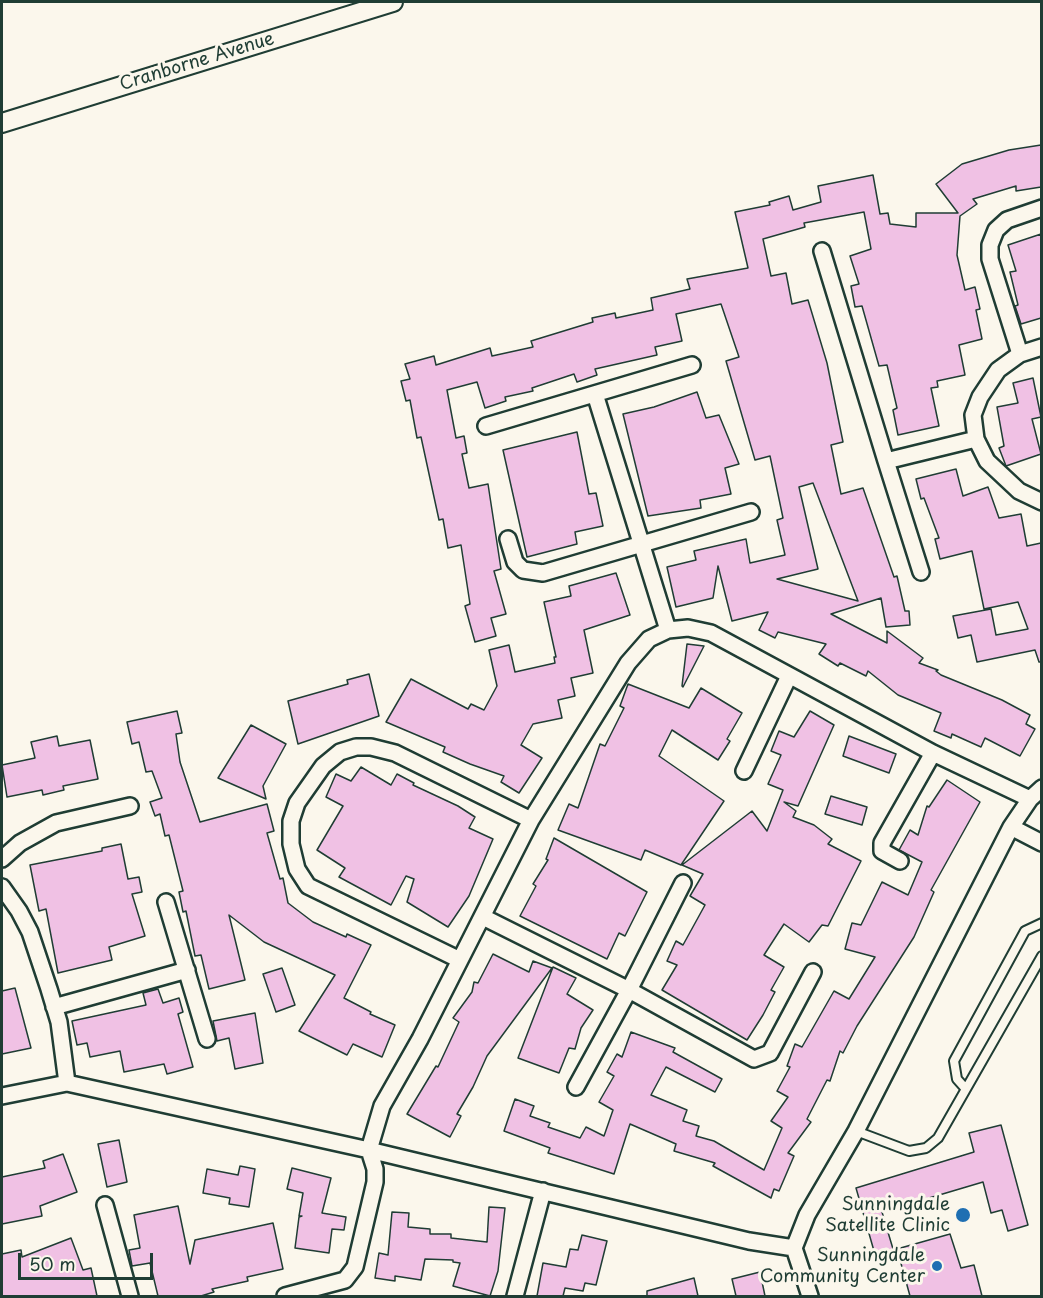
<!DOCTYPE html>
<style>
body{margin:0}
#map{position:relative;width:1043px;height:1298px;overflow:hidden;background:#fbf7ec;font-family:"Playpen Sans",sans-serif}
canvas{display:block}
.frame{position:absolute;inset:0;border:3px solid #1f3d34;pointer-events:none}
.scale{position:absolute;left:18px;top:1253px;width:135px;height:27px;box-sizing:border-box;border:3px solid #1f3d34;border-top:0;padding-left:8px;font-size:18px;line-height:21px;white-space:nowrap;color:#1f3d34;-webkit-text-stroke:4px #fbf7ec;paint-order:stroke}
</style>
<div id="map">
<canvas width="1043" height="1298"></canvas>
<div class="frame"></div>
<div class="scale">50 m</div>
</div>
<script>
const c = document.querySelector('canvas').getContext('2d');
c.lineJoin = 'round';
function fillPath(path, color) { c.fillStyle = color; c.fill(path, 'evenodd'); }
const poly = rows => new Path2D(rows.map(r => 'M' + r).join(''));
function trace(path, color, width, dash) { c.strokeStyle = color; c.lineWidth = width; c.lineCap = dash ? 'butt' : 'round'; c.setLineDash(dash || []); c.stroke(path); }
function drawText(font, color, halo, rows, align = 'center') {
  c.font = font + ' "Playpen Sans",sans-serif'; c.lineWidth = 6; c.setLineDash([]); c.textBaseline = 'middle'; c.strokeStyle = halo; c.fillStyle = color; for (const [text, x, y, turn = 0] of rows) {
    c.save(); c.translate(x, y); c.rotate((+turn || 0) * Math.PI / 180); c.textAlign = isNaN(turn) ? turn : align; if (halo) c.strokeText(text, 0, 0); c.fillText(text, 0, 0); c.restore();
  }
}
const building = poly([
 [1041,145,1041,187,1016,191,1016,186,973,199,977,204,960,216,957,255,965,290,975,287,980,309,976,310,982,339,959,345,965,375,937,381,938,387,931,388,939,426,898,435,893,410,897,408,887,365,879,366,862,306,855,307,851,286,859,284,850,256,871,249,864,212,804,223,805,227,763,239,771,276,786,273,792,304,808,300,827,363,843,442,831,445,841,494,863,488,894,577,897,576,905,611,909,611,910,625,886,627,881,598,831,614,887,643,887,631,923,658,919,663,938,670,936,671,941,675,1002,700,1030,715,1026,724,1035,729,1020,756,985,738,981,747,952,734,951,738,934,731,941,713,898,695,868,671,866,676,840,663,838,666,819,654,826,644,778,632,775,638,759,630,768,612,732,621,718,566,713,598,676,607,667,567,696,560,694,551,746,539,750,563,785,555,777,520,783,518,770,456,755,460,726,361,739,357,721,304,676,314,682,341,655,347,657,355,595,369,597,375,577,382,574,374,532,388,533,391,505,397,506,401,485,408,477,382,447,390,456,438,464,436,467,453,462,454,469,488,488,484,501,569,494,571,506,614,491,618,496,636,475,642,465,606,470,604,461,545,448,548,443,519,439,520,421,437,417,438,410,400,406,401,401,381,410,379,405,364,434,356,436,365,490,348,492,356,533,347,531,341,593,322,592,318,615,313,616,318,653,310,651,298,690,289,687,279,748,268,735,212,770,205,769,202,789,196,793,210,821,202,818,186,873,175,880,214,888,213,890,224,916,227,916,213,958,213,936,184,962,164,1009,150,1041,145],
 [813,483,858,601,777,579,818,569,799,487,813,483],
 [1041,234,1041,318,1021,324,1015,306,1018,305,1010,272,1016,271,1008,245,1041,234],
 [1033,378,1041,417,1032,419,1041,454,1006,466,999,448,1004,446,997,407,1018,403,1013,383,1033,378],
 [697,392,706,418,719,415,739,464,725,468,731,494,700,500,701,508,648,516,623,414,654,407,697,392],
 [577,432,589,494,596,493,603,526,575,532,577,544,527,557,503,450,577,432],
 [956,469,963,496,988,487,999,518,1021,514,1027,546,1041,543,1041,662,1039,662,1035,650,977,662,971,635,958,638,953,616,991,609,996,635,1028,629,1018,602,984,609,972,551,940,559,935,539,939,538,924,498,921,499,916,479,956,469],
 [616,573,630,615,584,630,593,673,571,678,575,696,558,700,562,718,533,724,521,745,542,758,519,793,501,782,504,776,470,764,443,752,445,747,386,722,411,679,468,709,471,704,484,710,497,686,489,650,509,645,515,672,555,663,554,657,556,657,544,602,571,596,569,586,616,573],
 [687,644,704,646,683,687,682,686,687,644],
 [369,674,379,716,298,744,288,701,348,684,347,680,369,674],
 [628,684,689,708,701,688,742,713,727,739,730,741,718,760,672,730,659,756,724,801,681,865,645,850,641,860,558,830,569,804,578,808,600,744,605,746,624,708,620,706,628,684],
 [177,711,182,733,176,734,180,762,200,822,267,804,274,831,267,833,280,879,283,878,288,903,313,922,346,937,347,934,371,945,344,998,371,1012,370,1014,395,1025,382,1057,353,1044,347,1055,299,1031,335,975,264,942,229,915,245,980,209,989,201,955,195,956,186,911,183,912,179,892,183,891,169,835,165,836,160,814,155,816,150,802,162,798,152,771,146,772,139,742,132,744,127,722,177,711],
 [810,711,834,725,798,806,784,802,796,811,793,817,814,825,832,839,828,844,861,861,828,926,822,925,809,942,784,924,764,955,784,967,771,990,775,992,763,1015,747,1040,662,990,677,965,667,961,676,941,683,945,705,905,690,896,703,874,682,865,752,811,767,831,783,790,768,784,781,755,771,751,779,731,794,737,810,711],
 [251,725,286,744,263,786,266,799,218,778,251,725],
 [57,736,59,746,90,740,98,779,63,786,64,790,43,795,42,790,7,797,2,765,35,758,31,742,57,736],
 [849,736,896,754,889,773,843,756,849,736],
 [361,767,391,785,397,774,414,783,413,785,458,806,475,817,469,828,493,839,469,896,448,927,407,902,414,879,406,876,391,905,339,877,345,868,317,850,343,806,326,797,336,774,351,781,361,767],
 [947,780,980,802,931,890,934,892,914,937,857,1026,843,1053,840,1051,830,1081,827,1080,807,1119,811,1122,788,1153,794,1156,779,1191,774,1189,771,1198,713,1166,715,1163,674,1151,676,1144,630,1124,614,1174,548,1153,550,1148,504,1131,515,1099,534,1106,530,1116,550,1123,548,1127,580,1138,586,1127,604,1136,613,1110,599,1102,614,1076,607,1072,617,1054,622,1057,631,1032,675,1048,673,1052,722,1079,715,1092,666,1067,651,1095,687,1110,683,1121,699,1126,696,1136,714,1141,764,1170,782,1128,771,1121,788,1097,777,1091,790,1067,787,1066,795,1044,802,1047,834,991,849,999,875,957,845,949,852,923,861,925,882,882,908,895,922,862,899,850,910,830,918,835,927,806,929,807,947,780],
 [831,796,867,807,862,825,825,814,831,796],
 [554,838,647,892,625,936,619,933,607,959,520,916,536,886,533,884,548,860,546,859,554,838],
 [121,844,128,879,139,877,142,892,132,894,145,936,109,947,112,960,58,973,46,909,39,911,30,865,102,851,102,848,121,844],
 [493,954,529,972,533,961,552,968,487,1056,473,1087,457,1114,461,1116,450,1137,407,1114,436,1066,438,1067,459,1022,453,1018,472,992,474,982,478,983,493,954],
 [553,967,576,978,567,994,593,1010,581,1028,575,1049,569,1048,559,1073,518,1058,553,967],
 [282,968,295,1005,276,1012,263,974,282,968],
 [15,988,31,1048,2,1054,2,991,15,988],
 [158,989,163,1003,179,998,183,1012,178,1014,193,1067,167,1074,164,1064,124,1072,120,1051,90,1057,87,1043,77,1045,72,1021,146,1005,143,993,158,989],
 [255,1013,263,1063,235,1069,229,1038,217,1041,213,1021,255,1013],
 [1001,1125,1028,1225,1008,1231,1002,1210,991,1213,983,1182,882,1212,896,1259,878,1265,856,1188,974,1152,969,1133,1001,1125],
 [119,1140,127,1182,107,1187,98,1144,119,1140],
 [63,1154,77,1192,40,1206,42,1216,2,1224,2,1177,45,1168,43,1161,63,1154],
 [240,1166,255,1169,249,1207,229,1204,230,1198,203,1193,207,1169,238,1175,240,1166],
 [292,1168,331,1178,322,1213,346,1217,344,1230,332,1229,329,1253,295,1248,299,1217,302,1216,299,1216,303,1193,287,1189,292,1168],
 [178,1206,190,1264,195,1240,273,1223,283,1269,247,1277,248,1281,212,1289,214,1292,201,1296,158,1296,150,1263,132,1266,129,1250,140,1248,134,1215,178,1206],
 [489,1207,505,1208,498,1271,490,1296,453,1286,460,1263,453,1262,453,1260,425,1259,421,1280,395,1276,395,1281,375,1278,379,1253,388,1255,392,1212,409,1213,408,1227,430,1229,430,1234,451,1234,451,1238,487,1242,489,1207],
 [950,1234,961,1268,974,1265,982,1296,910,1296,897,1249,950,1234],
 [582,1235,607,1241,596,1285,585,1283,583,1291,565,1288,563,1296,537,1296,543,1263,566,1267,570,1249,578,1250,582,1235],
 [71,1238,83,1270,91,1268,97,1296,2,1296,2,1254,21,1250,22,1257,71,1238],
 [760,1272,765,1296,736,1296,732,1279,760,1272],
 [694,1278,698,1296,647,1296,647,1291,694,1278]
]);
const service = poly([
 [965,1088,957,1079,954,1061,1025,931,1042,923],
 [856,1131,909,1151,926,1148,938,1138,1042,956]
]);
const minor = poly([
 [822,251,886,461],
 [1042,347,1020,354,998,370,980,397,973,415,976,439,987,461,1019,491,1042,502],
 [1020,354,990,259,990,245,996,230,1007,220,1042,208],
 [595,394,668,630],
 [486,426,692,365],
 [508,539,515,562,523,570,543,573,751,512],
 [921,572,886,461,976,439],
 [744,771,789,676],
 [1011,827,1042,843],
 [2,859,20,843,56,823,130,806],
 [900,861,882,851,882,843,933,753],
 [2,887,19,911,30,932,49,989,59,1022,67,1083],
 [166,902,207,1039],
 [483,917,629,990,754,1059,770,1053,813,972],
 [460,960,308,886,297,869,291,844,291,821,297,803,323,766,340,752,356,747,371,747,395,753,531,820],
 [54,1007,187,970],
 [576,1087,629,990,683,883],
 [2,1096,67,1083,369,1150,749,1241,794,1248],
 [105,1205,130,1296],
 [285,1296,345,1280,355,1267,375,1182,375,1169,369,1150,382,1106,420,1039,531,820,628,663,649,639,668,630,688,628,711,633,933,753,1030,799],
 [515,1296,543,1191],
 [810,1296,794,1248,807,1215,856,1131,1011,827,1030,799,1042,788]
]);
const tertiary = poly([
 [2,123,393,2]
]);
const markers = [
 [963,1215,8,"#1f6fb2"],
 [937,1266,6,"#1f6fb2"]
];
const streetNames = [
 ["Cranborne Avenue",197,62,-17]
];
const poiNames = [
 ["Sunningdale",950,1205],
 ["Satellite Clinic",950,1226],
 ["Sunningdale",925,1256],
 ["Community Center",925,1277]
];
fillPath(building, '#f0c1e4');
trace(building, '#1f3d34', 1.5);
trace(service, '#1f3d34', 12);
trace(minor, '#1f3d34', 20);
trace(tertiary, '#1f3d34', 22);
trace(service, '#fbf7ec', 8);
trace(minor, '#fbf7ec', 15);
trace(tertiary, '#fbf7ec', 18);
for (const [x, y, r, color] of markers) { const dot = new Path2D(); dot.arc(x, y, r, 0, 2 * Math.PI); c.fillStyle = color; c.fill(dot); trace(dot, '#fbf7ec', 2); }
drawText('18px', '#1f3d34', '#fbf7ec', streetNames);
drawText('18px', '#1f3d34', '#fbf7ec', poiNames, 'right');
</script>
